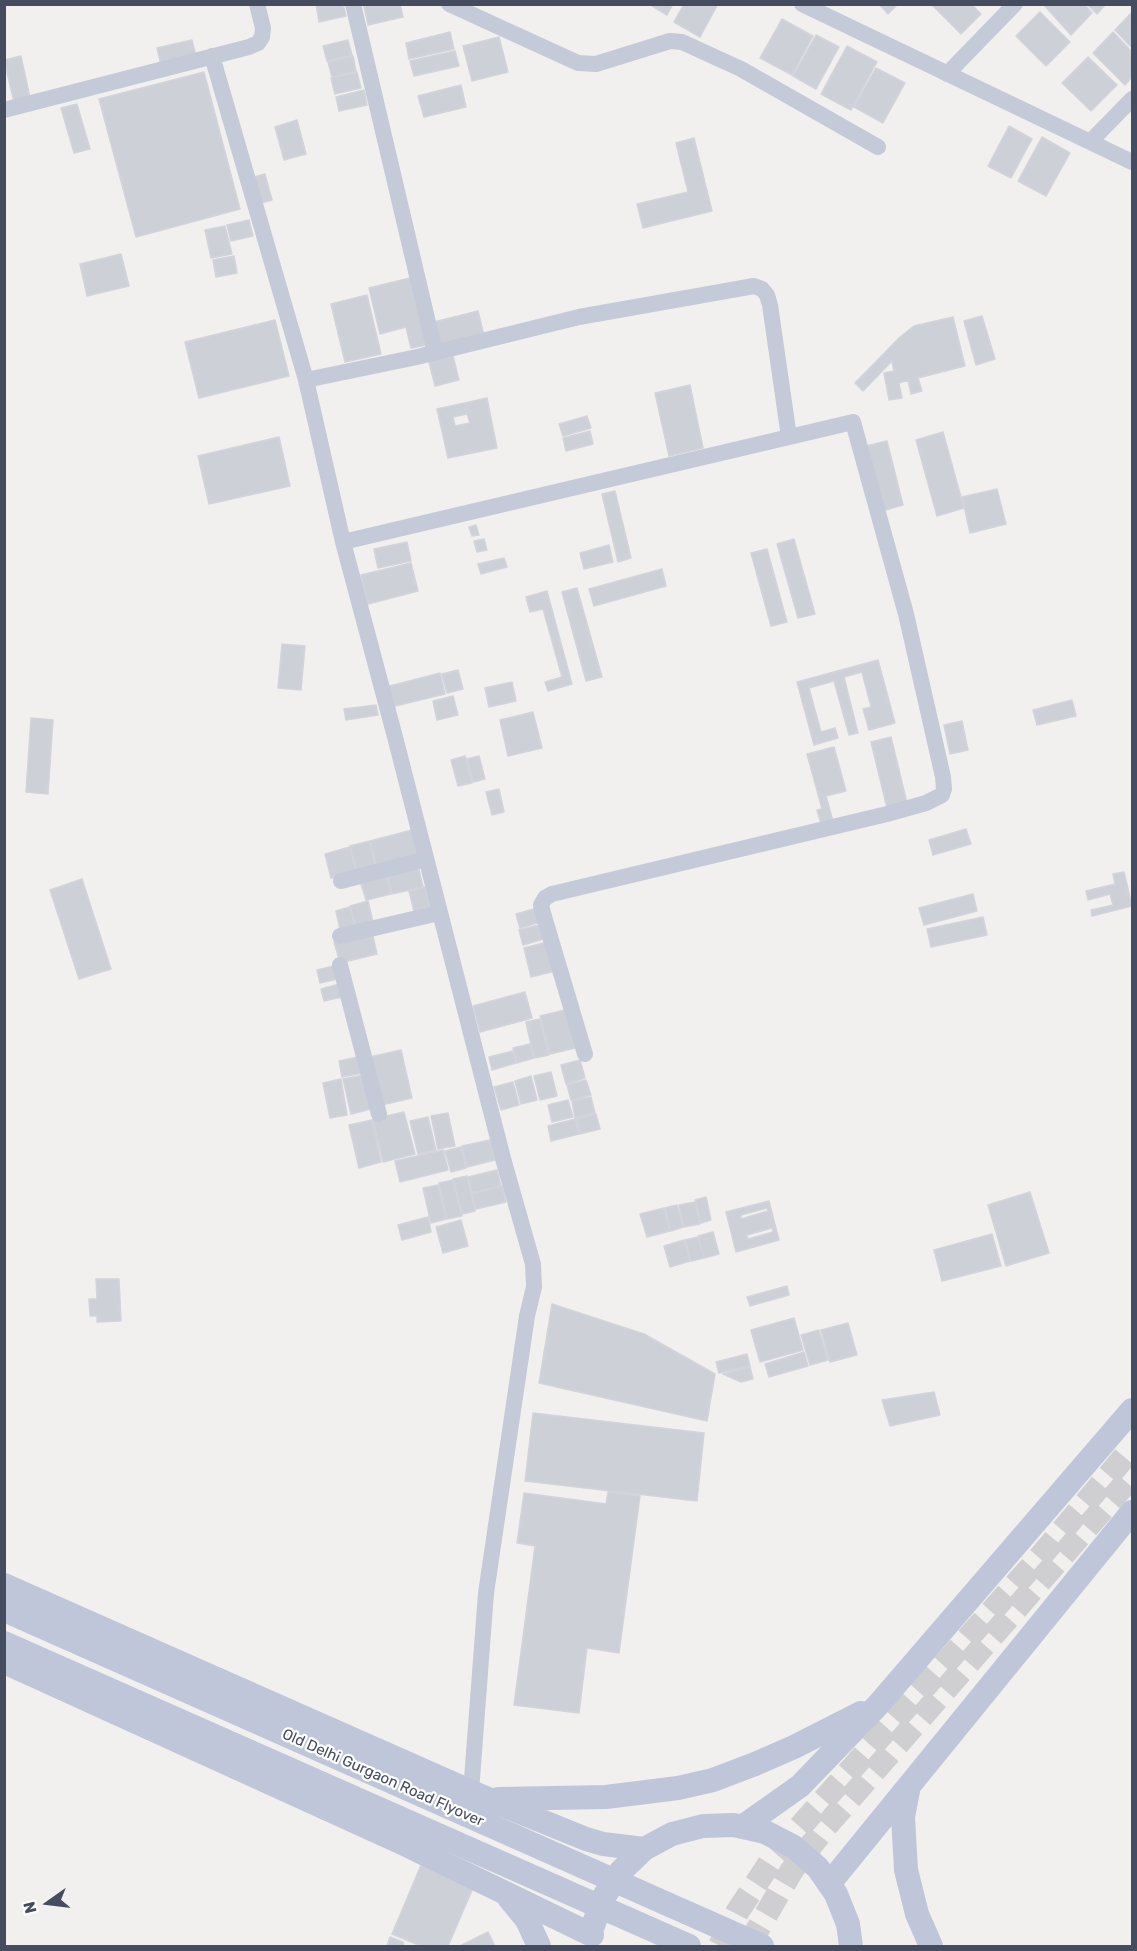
<!DOCTYPE html>
<style>
body{margin:0}
#map{position:relative;width:1137px;height:1951px;overflow:hidden;background:#f2f0ef;font-family:Rubik,sans-serif}
canvas{display:block}
.frame{position:absolute;inset:0;border:6px solid #454c5f;pointer-events:none}
.north{position:absolute;left:18px;top:1873px;width:60px;height:60px;-webkit-text-stroke:4px #fff;paint-order:stroke;rotate:256deg;font-size:16px;font-weight:700;line-height:24px;text-align:center;color:#454c5f}
.north::after{content:'';display:block;margin:auto;width:21px;height:27px;background:#454c5f;clip-path:polygon(50% 0,100% 100%,50% 72%,0 100%)}
</style>
<div id="map">
<canvas width="1137" height="1951"></canvas>
<div class="frame"></div>
<div class="north">N</div>
</div>
<script>
const c = document.querySelector('canvas').getContext('2d');
c.lineJoin = 'round';
function fillPath(path, color) { c.fillStyle = color; c.fill(path, 'evenodd'); }
const poly = rows => new Path2D(rows.map(r => 'M' + r).join(''));
function trace(path, color, width, dash) { c.strokeStyle = color; c.lineWidth = width; c.lineCap = dash ? 'butt' : 'round'; c.setLineDash(dash || []); c.stroke(path); }
function drawText(font, color, halo, rows, align = 'center') {
  c.font = font + ' Rubik,sans-serif'; c.lineWidth = 4.5; c.setLineDash([]); c.textBaseline = 'middle'; c.strokeStyle = halo; c.fillStyle = color; for (const [text, x, y, turn = 0] of rows) {
    c.save(); c.translate(x, y); c.rotate((+turn || 0) * Math.PI / 180); c.textAlign = isNaN(turn) ? turn : align; if (halo) c.strokeText(text, 0, 0); c.fillText(text, 0, 0); c.restore();
  }
}
const building = poly([
 [316,4,343,4,346,16,319,22,316,4],
 [371,4,400,4,403,17,368,25,364,6,371,4],
 [649,4,673,4,667,15,649,4],
 [684,4,718,4,700,37,674,22,684,4],
 [879,4,898,4,888,14,879,4],
 [931,4,971,4,981,14,961,34,931,4],
 [1043,4,1084,4,1092,13,1071,35,1043,4],
 [1087,4,1106,4,1097,14,1087,4],
 [1040,12,1070,42,1046,66,1016,36,1040,12],
 [1132,12,1132,48,1115,30,1132,12],
 [782,19,813,36,792,75,760,58,782,19],
 [450,32,454,49,409,59,406,43,450,32],
 [1113,32,1132,52,1132,77,1125,85,1093,53,1113,32],
 [816,35,839,47,816,89,793,76,816,35],
 [499,37,508,72,472,81,463,46,499,37],
 [192,40,196,56,161,65,157,48,192,40],
 [348,40,352,55,327,61,323,46,348,40],
 [847,46,877,62,851,110,821,94,847,46],
 [455,51,459,66,414,76,410,61,455,51],
 [21,56,30,98,14,102,4,60,21,56],
 [353,56,356,71,332,77,328,62,353,56],
 [1088,57,1117,85,1091,111,1062,83,1088,57],
 [876,68,905,83,883,123,854,107,876,68],
 [204,72,240,209,136,237,99,99,204,72],
 [357,72,361,88,335,94,331,78,357,72],
 [461,85,466,107,424,117,418,96,461,85],
 [364,90,367,105,339,111,336,97,364,90],
 [77,104,90,149,74,153,61,108,77,104],
 [297,120,306,154,284,160,275,127,297,120],
 [1009,126,1032,139,1011,178,988,166,1009,126],
 [1042,137,1070,153,1046,196,1018,181,1042,137],
 [694,138,712,211,643,228,637,204,688,192,676,143,694,138],
 [265,174,272,200,261,203,254,177,265,174],
 [249,220,253,236,231,241,227,225,249,220],
 [225,226,232,254,211,258,205,230,225,226],
 [121,254,129,286,87,296,80,264,121,254],
 [234,256,237,273,216,277,213,260,234,256],
 [410,278,427,345,411,348,406,327,380,334,369,288,410,278],
 [367,295,381,354,345,362,331,304,367,295],
 [478,311,484,335,440,346,434,322,478,311],
 [982,316,995,359,976,365,964,321,982,316],
 [953,317,965,366,918,378,922,391,911,394,908,380,899,383,902,398,889,400,884,373,894,371,892,361,863,391,855,383,900,337,914,326,953,317],
 [275,320,289,376,199,398,185,342,275,320],
 [453,356,459,380,435,386,429,362,453,356],
 [690,385,703,448,669,456,655,393,690,385],
 [487,398,497,448,448,458,437,409,487,398],
 [467,414,470,423,455,426,453,417,467,414],
 [587,416,591,428,563,436,559,424,587,416],
 [590,431,593,444,566,451,563,438,590,431],
 [943,432,964,508,937,516,916,440,943,432],
 [279,437,290,486,209,504,198,456,279,437],
 [887,441,903,505,882,511,866,446,887,441],
 [997,489,1006,524,970,533,962,497,997,489],
 [615,491,631,558,618,562,602,494,615,491],
 [476,525,479,535,472,536,469,527,476,525],
 [484,539,487,550,477,552,474,541,484,539],
 [794,539,815,614,798,618,777,544,794,539],
 [407,542,411,561,378,568,374,549,407,542],
 [609,545,613,562,584,569,580,553,609,545],
 [767,549,787,622,771,626,751,553,767,549],
 [504,558,507,567,481,574,478,564,504,558],
 [411,563,418,591,368,604,361,575,411,563],
 [662,569,666,586,594,606,589,589,662,569],
 [577,588,602,677,586,681,562,592,577,588],
 [547,591,572,684,548,691,545,682,562,677,543,609,530,612,526,597,547,591],
 [282,644,305,646,301,690,278,688,282,644],
 [878,660,895,723,869,730,863,709,871,707,862,672,844,677,858,733,849,735,834,681,809,688,821,732,835,728,838,738,814,745,797,682,878,660],
 [458,670,463,689,447,693,442,674,458,670],
 [440,673,445,694,391,707,386,687,440,673],
 [512,682,516,701,489,707,485,688,512,682],
 [453,696,458,715,437,720,433,701,453,696],
 [1072,700,1076,716,1037,725,1033,710,1072,700],
 [376,705,378,715,346,720,344,709,376,705],
 [533,712,542,748,508,756,500,720,533,712],
 [31,718,53,720,48,794,26,792,31,718],
 [962,721,968,750,950,754,944,725,962,721],
 [891,737,907,803,887,808,871,742,891,737],
 [834,747,846,791,826,796,833,821,821,824,817,810,822,809,807,754,834,747],
 [465,756,472,783,458,786,451,760,465,756],
 [479,756,485,779,473,782,467,759,479,756],
 [499,789,504,812,492,815,486,792,499,789],
 [966,829,971,844,933,855,929,840,966,829],
 [412,830,420,856,377,867,370,841,412,830],
 [370,841,375,866,356,870,350,846,370,841],
 [350,847,356,872,331,878,325,854,350,847],
 [418,866,423,887,392,894,387,873,418,866],
 [1124,872,1132,906,1092,916,1091,910,1113,905,1110,894,1088,900,1086,891,1115,884,1113,874,1124,872],
 [386,874,391,894,366,900,360,881,386,874],
 [82,879,111,969,79,979,50,890,82,879],
 [425,887,430,907,414,911,409,891,425,887],
 [973,894,977,911,924,925,919,908,973,894],
 [368,901,373,922,356,927,350,906,368,901],
 [350,907,355,927,340,930,336,911,350,907],
 [537,908,541,922,520,928,516,914,537,908],
 [983,917,987,935,931,947,927,929,983,917],
 [543,924,547,938,523,945,519,930,543,924],
 [372,932,377,954,340,963,334,942,372,932],
 [547,942,555,971,531,977,524,948,547,942],
 [334,966,338,979,320,983,317,970,334,966],
 [339,984,342,997,324,1001,321,989,339,984],
 [525,992,532,1018,480,1032,473,1006,525,992],
 [565,1010,575,1048,550,1054,540,1016,565,1010],
 [540,1019,549,1055,534,1058,526,1022,540,1019],
 [530,1044,534,1058,517,1063,513,1048,530,1044],
 [401,1050,412,1098,382,1105,370,1057,401,1050],
 [513,1051,516,1063,492,1070,489,1057,513,1051],
 [358,1057,362,1073,342,1077,339,1061,358,1057],
 [580,1060,585,1078,566,1084,561,1065,580,1060],
 [551,1072,557,1096,540,1100,534,1076,551,1072],
 [364,1075,371,1109,351,1114,343,1079,364,1075],
 [531,1076,537,1100,521,1104,515,1081,531,1076],
 [341,1079,347,1115,330,1118,323,1083,341,1079],
 [586,1080,591,1095,571,1100,567,1085,586,1080],
 [513,1082,519,1105,501,1110,494,1087,513,1082],
 [591,1097,595,1113,575,1118,572,1101,591,1097],
 [568,1100,573,1117,552,1122,548,1105,568,1100],
 [404,1112,415,1154,383,1162,373,1119,404,1112],
 [448,1113,455,1146,438,1149,431,1116,448,1113],
 [596,1114,600,1129,580,1134,576,1119,596,1114],
 [428,1117,436,1150,418,1154,410,1121,428,1117],
 [575,1119,579,1134,551,1141,548,1126,575,1119],
 [372,1120,381,1162,359,1168,349,1125,372,1120],
 [490,1140,495,1160,467,1167,462,1146,490,1140],
 [461,1147,466,1168,451,1172,445,1151,461,1147],
 [443,1150,448,1170,400,1182,395,1161,443,1150],
 [497,1170,501,1186,472,1193,468,1177,497,1170],
 [467,1176,475,1211,462,1214,453,1179,467,1176],
 [453,1180,462,1216,447,1219,439,1183,453,1180],
 [438,1185,446,1219,431,1223,423,1188,438,1185],
 [502,1186,506,1202,476,1209,472,1194,502,1186],
 [1030,1192,1049,1253,1006,1266,988,1205,1030,1192],
 [706,1197,711,1220,701,1223,695,1200,706,1197],
 [769,1201,779,1240,736,1252,726,1212,769,1201],
 [767,1208,768,1211,741,1219,741,1215,767,1208],
 [772,1228,773,1232,748,1239,747,1235,772,1228],
 [695,1202,700,1224,684,1227,679,1205,695,1202],
 [677,1205,683,1227,671,1231,665,1208,677,1205],
 [664,1208,670,1231,647,1237,640,1214,664,1208],
 [428,1217,431,1232,402,1240,398,1225,428,1217],
 [461,1220,468,1246,443,1253,436,1227,461,1220],
 [713,1232,719,1254,704,1258,698,1236,713,1232],
 [992,1234,1001,1266,942,1281,934,1250,992,1234],
 [698,1237,704,1258,691,1261,685,1240,698,1237],
 [684,1240,690,1261,670,1267,664,1246,684,1240],
 [96,1279,119,1279,121,1321,97,1322,97,1316,90,1316,89,1299,97,1299,96,1279],
 [787,1286,789,1295,750,1306,747,1297,787,1286],
 [552,1304,644,1334,715,1374,707,1421,539,1383,552,1304],
 [794,1318,803,1350,760,1362,751,1330,794,1318],
 [848,1323,857,1355,830,1362,821,1330,848,1323],
 [819,1330,828,1360,810,1365,801,1335,819,1330],
 [804,1352,808,1366,769,1377,765,1364,804,1352],
 [747,1354,750,1366,719,1373,716,1362,747,1354],
 [750,1367,753,1379,741,1382,723,1374,750,1367],
 [934,1392,940,1415,890,1426,882,1400,934,1392],
 [533,1413,704,1433,697,1501,525,1481,533,1413],
 [608,1492,640,1496,619,1653,587,1648,579,1713,514,1705,535,1546,517,1543,524,1493,606,1504,608,1492],
 [421,1865,473,1888,448,1946,421,1946,392,1934,421,1865],
 [488,1932,495,1946,460,1946,488,1932],
 [390,1937,403,1942,404,1946,387,1946,390,1937]
]);
const secondaryTunnel = poly([
 [720,1946,738,1911,775,1855,1040,1557,1132,1448],
 [748,1946,792,1870,826,1826,1132,1476]
]);
const street = poly([
 [353,4,435,352],
 [449,4,578,63,596,64,670,41,682,42,741,69,878,147],
 [802,4,1132,162],
 [212,56,306,380,343,542,395,737,504,1162,533,1264,534,1287,527,1316,486,1593,471,1792],
 [947,74,1015,4],
 [4,110,249,47,258,43,262,37,263,28,257,4],
 [1090,142,1132,99],
 [306,380,417,357,579,317,754,286,762,289,767,295,770,305,789,437],
 [343,542,853,422,906,614,943,777,944,789,942,795,926,803,887,814,552,894,545,898,541,905,543,913,585,1054],
 [341,881,426,859],
 [340,936,439,913],
 [340,965,379,1114]
]);
const secondary = poly([
 [4,1585,490,1800,586,1839,603,1844,644,1849],
 [4,1662,398,1841,592,1935],
 [908,1791,903,1817,906,1870,917,1914,931,1946],
 [498,1799,606,1797,678,1788,713,1780,755,1764,794,1747,861,1713],
 [742,1827,800,1786,878,1705,1132,1410],
 [829,1884,1132,1512],
 [509,1898,527,1920,539,1946],
 [593,1926,603,1898,621,1871,644,1849,672,1834,703,1826,734,1825,765,1832,794,1847,818,1868,836,1894,848,1924,851,1946]
]);
const secondaryBridge = poly([
 [4,1610,762,1946],
 [4,1643,689,1946]
]);
const streetNames = [
 ["Old Delhi Gurgaon Road Flyover",383,1778,24]
];
fillPath(building, '#ced0d8');
trace(building, '#d3d3dc', 1.5);
trace(secondaryTunnel, '#cfcfd2', 24, [24, 12]);
trace(street, '#c5cad8', 16);
trace(secondary, '#c0c6da', 24);
trace(secondaryBridge, '#c0c6da', 24);
drawText('15px', '#454c5f', '#fff', streetNames);
</script>
